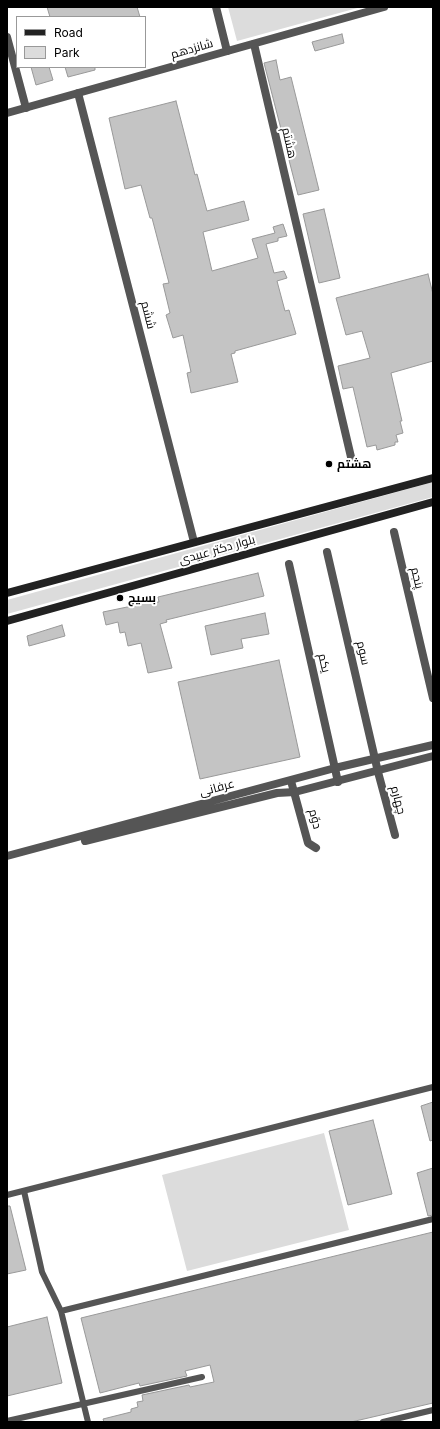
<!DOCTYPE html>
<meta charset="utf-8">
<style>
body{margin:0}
#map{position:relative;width:440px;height:1429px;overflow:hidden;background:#fff;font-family:Inter,sans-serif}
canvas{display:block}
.frame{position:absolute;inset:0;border:8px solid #000;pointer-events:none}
.legend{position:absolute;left:16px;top:16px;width:130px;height:52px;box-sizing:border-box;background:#fff;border:1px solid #999;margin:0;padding:5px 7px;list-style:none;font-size:12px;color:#000}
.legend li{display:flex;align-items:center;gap:8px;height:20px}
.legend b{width:20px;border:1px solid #999}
</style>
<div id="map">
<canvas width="440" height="1429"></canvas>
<div class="frame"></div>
<ul class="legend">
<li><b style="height:5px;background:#222"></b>Road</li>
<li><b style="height:11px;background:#dcdcdc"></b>Park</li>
</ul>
</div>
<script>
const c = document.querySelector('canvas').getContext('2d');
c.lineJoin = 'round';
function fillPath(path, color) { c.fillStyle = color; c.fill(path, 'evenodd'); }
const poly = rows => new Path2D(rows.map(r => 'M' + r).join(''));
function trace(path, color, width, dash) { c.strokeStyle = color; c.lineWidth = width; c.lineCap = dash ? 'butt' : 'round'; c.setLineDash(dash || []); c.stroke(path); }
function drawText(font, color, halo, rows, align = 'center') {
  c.font = font + ' Inter,Cairo,sans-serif'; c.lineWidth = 4; c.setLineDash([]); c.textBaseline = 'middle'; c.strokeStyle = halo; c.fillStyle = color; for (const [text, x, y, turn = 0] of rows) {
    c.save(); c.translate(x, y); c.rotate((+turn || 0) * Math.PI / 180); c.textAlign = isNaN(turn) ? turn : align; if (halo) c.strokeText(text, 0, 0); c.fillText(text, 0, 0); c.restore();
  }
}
const green = poly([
 [228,7,361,7,237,41],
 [433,482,433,497,7,614,7,600],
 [324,1133,349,1230,187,1271,162,1175]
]);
const building = poly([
 [47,7,137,7,140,17,50,17,47,7],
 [342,34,344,43,315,51,312,42,342,34],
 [276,60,280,80,291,77,319,190,298,195,264,63,276,60],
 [31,67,49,67,53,80,36,85,31,67],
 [65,67,95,67,95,70,68,77,65,67],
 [176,101,195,175,197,174,207,211,244,201,249,220,203,232,212,271,258,258,252,239,275,233,273,227,283,224,287,236,278,238,278,241,266,244,274,273,284,271,287,278,277,281,285,311,289,310,296,334,235,351,235,353,231,354,238,382,191,393,187,373,191,372,183,335,173,338,166,315,170,313,163,284,169,283,152,218,150,218,141,185,125,189,109,118,176,101],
 [324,209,340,278,319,283,303,214,324,209],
 [428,274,433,294,433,361,391,373,402,421,400,421,403,433,396,435,398,442,395,442,395,445,377,450,376,445,367,447,353,387,343,389,338,366,370,358,362,331,346,335,336,298,428,274],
 [258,573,264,596,166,620,167,622,160,624,172,668,148,673,141,643,128,646,125,632,120,633,118,622,106,625,103,612,132,606,132,604,159,602,158,597,258,573],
 [265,613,269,634,241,639,243,648,211,655,205,626,265,613],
 [62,625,65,636,29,646,27,636,62,625],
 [279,660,300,757,200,779,178,682,279,660],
 [433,1102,433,1140,430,1141,421,1106,433,1102],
 [373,1120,392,1194,348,1205,329,1131,373,1120],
 [433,1168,433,1215,428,1216,417,1173,433,1168],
 [7,1206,10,1206,26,1270,7,1274,7,1206],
 [433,1232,433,1403,351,1422,104,1422,103,1419,131,1412,131,1409,138,1407,137,1402,143,1401,142,1395,189,1385,190,1387,214,1382,210,1365,185,1371,187,1376,140,1386,139,1383,100,1393,81,1318,433,1232],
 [47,1317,62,1383,7,1396,7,1327,47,1317]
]);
const service = poly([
 [24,1191,42,1272,61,1311,88,1422],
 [7,1195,433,1087],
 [61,1311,433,1219],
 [7,1421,202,1377],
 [383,1422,433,1410]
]);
const minor = poly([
 [216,7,227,51],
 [7,37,26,108],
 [254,44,351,457],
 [78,93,194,542],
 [394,532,433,698],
 [327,552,378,772,395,835],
 [289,564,338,782],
 [291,781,308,843,316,848]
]);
const tertiary = poly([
 [7,113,384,7],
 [85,841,277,793,295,792,433,756],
 [7,856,335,768,433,745]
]);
const secondary = poly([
 [7,593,433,478],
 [7,621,433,502]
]);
const markers = [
 [329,464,4,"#000"],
 [120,598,4,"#000"]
];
const streetNames = [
 ["شانزدهم",192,49,-16],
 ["هشتم",289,143,77],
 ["ششم",148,315,76],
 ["بلوار دکتر عبیدی",217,550,-16],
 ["پنجم",417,578,77],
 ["سوم",363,653,77],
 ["یکم",324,663,77],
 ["عرفانی",217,788,-15],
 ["چهارم",398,800,75],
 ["دوّم",315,819,76]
];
const poiNames = [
 ["هشتم",337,464],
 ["بسیج",128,598]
];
fillPath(green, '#dcdcdc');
fillPath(building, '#c4c4c4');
trace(building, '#999', 1);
trace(service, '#555', 6);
trace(minor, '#555', 8);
trace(tertiary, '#555', 8);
trace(secondary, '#222', 8);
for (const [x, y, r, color] of markers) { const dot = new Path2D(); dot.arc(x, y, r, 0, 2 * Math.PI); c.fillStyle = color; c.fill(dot); trace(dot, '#fff', 1.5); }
drawText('12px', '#000', '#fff', streetNames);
drawText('bold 12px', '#000', '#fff', poiNames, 'left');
</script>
